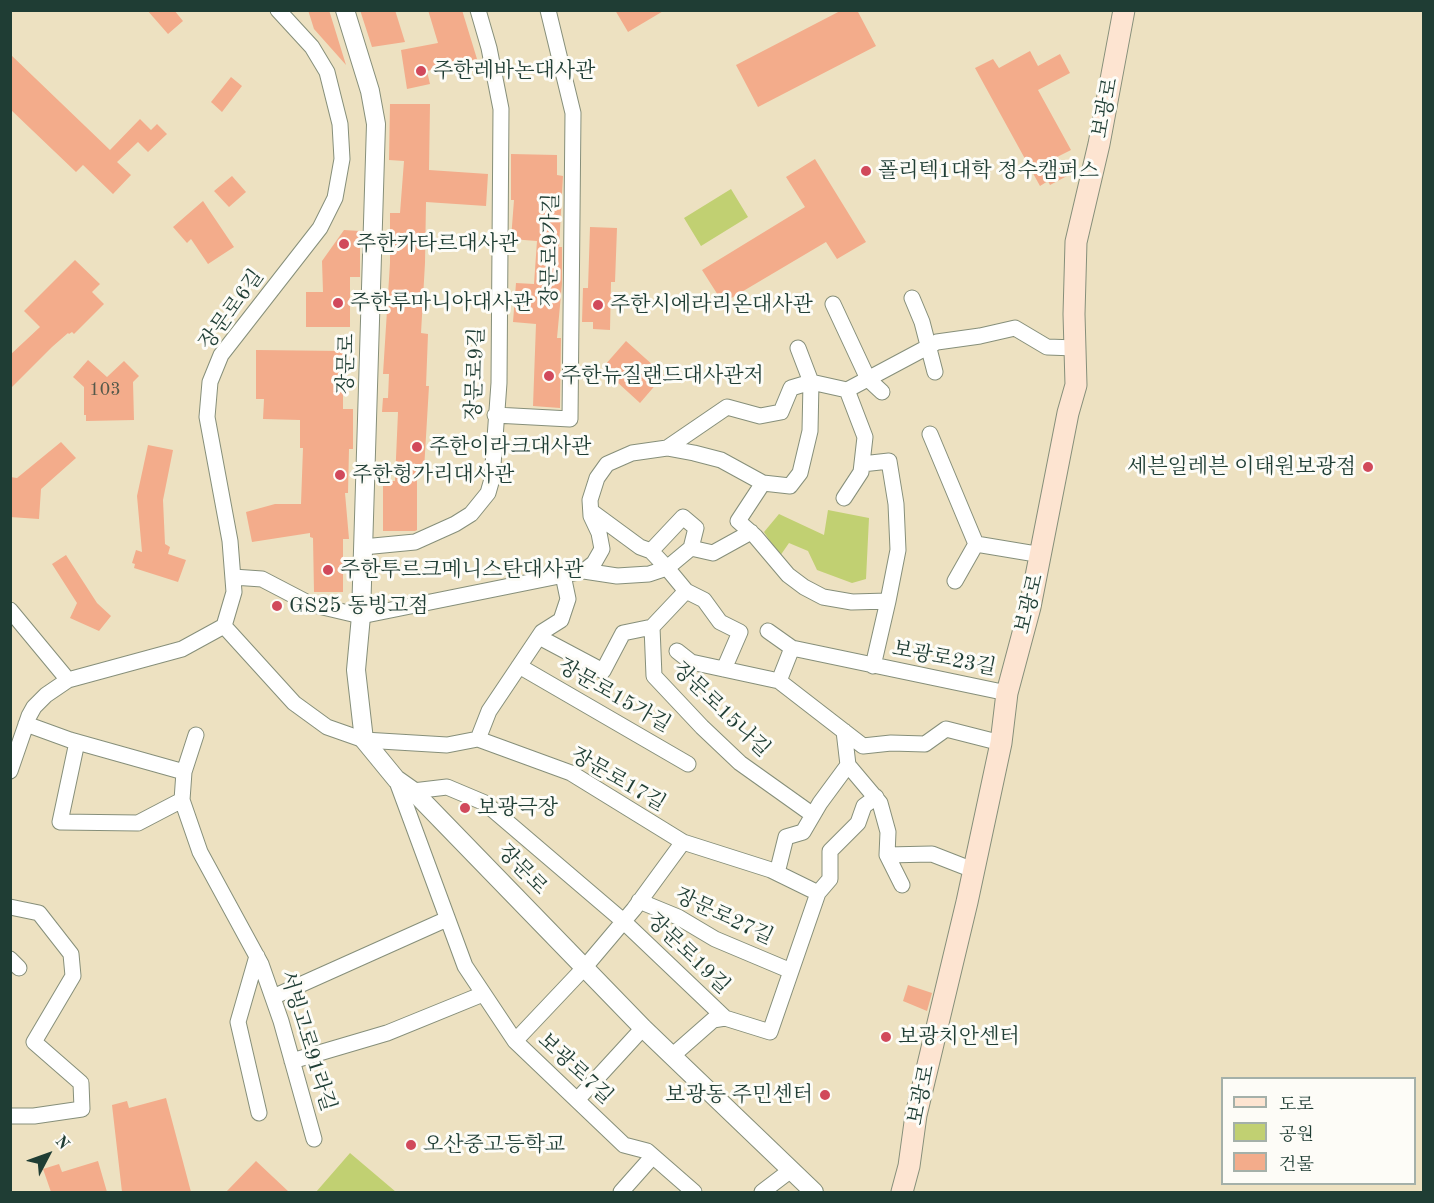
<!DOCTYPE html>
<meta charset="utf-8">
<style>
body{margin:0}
#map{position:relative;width:1434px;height:1203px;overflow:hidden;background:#ede1c1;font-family:"Old Standard TT","Noto Serif KR",serif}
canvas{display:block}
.frame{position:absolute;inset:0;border:12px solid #1f3d34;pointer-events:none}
.legend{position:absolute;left:1221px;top:1077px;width:195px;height:108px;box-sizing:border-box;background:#fdfcf7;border:2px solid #a4b0a9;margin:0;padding:8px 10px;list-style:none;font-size:18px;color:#1f3d34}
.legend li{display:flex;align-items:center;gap:12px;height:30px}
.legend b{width:30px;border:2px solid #a4b0a9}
.north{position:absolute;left:18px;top:1125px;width:60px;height:60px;-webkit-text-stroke:4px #fdfcf7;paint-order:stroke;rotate:49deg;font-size:16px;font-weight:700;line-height:24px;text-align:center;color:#1f3d34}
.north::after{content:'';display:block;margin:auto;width:21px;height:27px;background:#1f3d34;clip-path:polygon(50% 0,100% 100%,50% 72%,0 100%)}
</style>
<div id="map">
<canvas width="1434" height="1203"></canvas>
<div class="frame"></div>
<ul class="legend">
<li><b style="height:8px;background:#fde4d1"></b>도로</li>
<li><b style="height:16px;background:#c1d072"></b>공원</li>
<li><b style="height:16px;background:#f3ac8b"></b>건물</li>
</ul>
<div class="north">N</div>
</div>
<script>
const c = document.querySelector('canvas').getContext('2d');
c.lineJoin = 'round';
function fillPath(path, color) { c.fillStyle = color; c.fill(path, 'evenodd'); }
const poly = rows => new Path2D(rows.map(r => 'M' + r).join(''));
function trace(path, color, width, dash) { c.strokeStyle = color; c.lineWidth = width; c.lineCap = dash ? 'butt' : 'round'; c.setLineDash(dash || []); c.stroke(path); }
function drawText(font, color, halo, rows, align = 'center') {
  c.font = font + ' "Old Standard TT","Noto Serif KR",serif'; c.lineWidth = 6; c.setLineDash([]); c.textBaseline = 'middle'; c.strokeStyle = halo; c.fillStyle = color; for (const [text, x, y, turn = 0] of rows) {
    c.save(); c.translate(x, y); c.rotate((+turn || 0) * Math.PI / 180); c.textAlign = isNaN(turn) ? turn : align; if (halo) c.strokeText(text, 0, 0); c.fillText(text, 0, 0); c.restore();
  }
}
const green = poly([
 [731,189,748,217,701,246,684,218],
 [828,510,869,518,866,579,852,583,817,570,808,551,789,543,780,556,764,532,779,514,824,535],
 [350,1153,396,1192,316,1192]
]);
const building = poly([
 [147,10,174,10,183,21,168,34],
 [308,10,329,10,346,65,314,29],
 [360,10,395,10,405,42,372,47],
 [428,10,462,10,477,59,427,71,430,84,407,89,401,50,438,43],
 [615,10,665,10,628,32],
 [842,10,857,10,876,46,758,107,736,65],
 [1030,51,1038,66,1060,54,1070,73,1038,90,1071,150,1057,157,1067,176,1050,185,1048,181,1040,186,975,68,993,59,999,68],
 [10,54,110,150,140,119,151,130,157,124,167,134,148,152,138,142,117,162,131,175,113,194,83,165,76,172,10,109],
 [231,77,242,86,222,112,211,102],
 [390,104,430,104,429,170,488,174,486,206,426,202,425,263,421,333,428,334,426,386,429,386,424,470,417,469,417,530,415,531,383,531,383,481,395,481,398,412,382,412,383,398,388,398,389,374,383,374,390,263,390,213,400,213,404,161,389,160],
 [511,154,557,155,557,175,563,176,559,247,562,247,562,284,557,338,561,338,560,408,533,406,536,324,513,322,516,283,534,284,537,241,511,239,514,200,511,200],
 [815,159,866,242,837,259,826,242,723,303,702,270,805,207,786,177],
 [232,176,246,192,229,207,214,191],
 [203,201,234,247,208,264,191,239,187,243,173,227],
 [590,227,617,228,615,282,611,282,610,330,593,329,593,322,582,322,583,288,588,288],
 [344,230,360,231,360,277,350,277,350,327,306,327,306,292,323,292,322,261],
 [75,260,100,284,92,292,104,304,74,334,72,332,69,334,68,333,52,347,10,389,10,355,40,327,24,311],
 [626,341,664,375,640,403,617,382,620,378,605,365],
 [256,350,343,351,343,409,353,409,353,449,349,449,348,493,345,493,349,539,343,539,343,592,314,592,313,538,310,537,310,533,252,542,246,512,275,504,301,504,303,448,300,448,300,420,263,419,264,399,256,399],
 [88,360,107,377,124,361,139,376,133,382,134,420,86,421,86,415,84,415,84,387,73,377],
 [61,442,76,458,41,489,39,519,10,517,10,477,17,478],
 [148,445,173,450,163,500,165,544,170,547,168,554,186,560,178,582,134,568,135,564,132,563,136,550,142,552,137,496],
 [66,555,97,603,111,616,99,631,70,618,77,603,52,564],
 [908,985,932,993,927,1011,903,1001],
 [166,1098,191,1192,122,1192,112,1105,127,1101,129,1108],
 [98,1161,107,1192,51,1192,43,1169,59,1164,62,1172],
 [256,1161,289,1192,226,1192]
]);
const minor = poly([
 [278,10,312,47,327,72,340,124,342,159,335,198,320,228,221,355,210,382,207,417,230,541,234,592,224,626,294,703,327,727,364,740,447,745,478,739,571,773,683,842,771,870,818,893],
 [912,298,922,322,935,372],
 [833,304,868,379,882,392],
 [495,415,570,419,573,113,548,10],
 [930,434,976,544,1042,555],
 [667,448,727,407,760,416,781,412,791,388,811,382,847,390,937,342,980,336,1015,328,1047,347,1076,348],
 [862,464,889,461,896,504,898,550,888,601],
 [763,483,738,521,755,536,788,575,804,587,823,597,852,602,888,601,873,666],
 [844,498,861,472,865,437,847,390],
 [591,511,640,547,651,551,667,568,691,548,696,528,683,517,651,551],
 [363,547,415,542,455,524,471,514,488,493,492,479,499,383,501,109,489,48,478,10],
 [691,548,713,553,751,532],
 [584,571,594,563,602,549,599,533,591,516,590,500,597,478,607,464,632,453,667,448,694,453,721,460,763,483,790,486,800,473,810,431,811,382,798,348],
 [233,577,262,579,310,604,361,616,584,571,617,576,649,574,667,568,686,591,652,627,654,676,702,727,740,763,813,815],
 [955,581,976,544],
 [686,591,704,600,720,622,740,632,724,669],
 [10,610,68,680],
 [768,631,792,648,1007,693],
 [539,637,603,671,623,633,652,627],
 [677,651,691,662,779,681,863,746,891,743,925,744,946,729,1001,743],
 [519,666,688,764],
 [779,681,792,648],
 [26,724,70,740,184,772,182,800,200,852,261,964,281,1021,314,1139],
 [844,731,848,765,880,803,888,832,887,855,902,885],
 [478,739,489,711,542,632,561,620,568,599,563,575],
 [77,742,60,822,138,823,182,800],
 [10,771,29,716,34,707,46,695,68,680,182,649,224,626],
 [184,772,196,735],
 [396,779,465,966,515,1041,624,1145,647,1151,694,1192],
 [413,791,447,787,485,803,622,920,725,1018],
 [887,855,932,854,973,870],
 [777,873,786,837,803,832,820,803,848,765],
 [639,901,678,917,715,939,791,971],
 [10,907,39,913,71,954,73,976,34,1042,81,1083,82,1109,34,1116,10,1116],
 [257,956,238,1022,259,1113],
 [10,959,19,968],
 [273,997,447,919],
 [515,1041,585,967,634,909,683,842],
 [672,1056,713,1020,725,1018,770,1032,818,893,830,879,830,851,858,823,864,806,876,797],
 [292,1061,387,1033,483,994],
 [577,1100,643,1028],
 [621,1192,653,1156],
 [762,1192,791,1170]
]);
const tertiary = poly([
 [345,10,370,91,376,124,361,616,356,670,364,740,396,779,413,791,643,1028,814,1192]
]);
const secondary = poly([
 [902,1192,909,1166,916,1115,967,902,1001,743,1007,693,1030,607,1068,413,1076,385,1074,314,1076,242,1099,144,1124,10]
]);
const markers = [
 [421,71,6,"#d1495b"],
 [866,171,6,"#d1495b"],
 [344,244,6,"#d1495b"],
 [338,303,6,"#d1495b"],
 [598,305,6,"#d1495b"],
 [549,376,6,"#d1495b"],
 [417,447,6,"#d1495b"],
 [1368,467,6,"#d1495b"],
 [340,475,6,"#d1495b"],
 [328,570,6,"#d1495b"],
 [277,606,6,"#d1495b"],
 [465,808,6,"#d1495b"],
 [886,1037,6,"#d1495b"],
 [825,1095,6,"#d1495b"],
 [411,1145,6,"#d1495b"]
];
const numberNames = [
 ["103",105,390]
];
const poiNames = [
 ["주한레바논대사관",433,71],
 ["폴리텍1대학 정수캠퍼스",878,171],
 ["주한카타르대사관",356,244],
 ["주한루마니아대사관",350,303],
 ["주한시에라리온대사관",610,305],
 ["주한뉴질랜드대사관저",561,376],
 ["주한이라크대사관",429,447],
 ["세븐일레븐 이태원보광점",1356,467,"right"],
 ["주한헝가리대사관",352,475],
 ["주한투르크메니스탄대사관",340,570],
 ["GS25 동빙고점",289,606],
 ["보광극장",477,808],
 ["보광치안센터",898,1037],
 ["보광동 주민센터",813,1095,"right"],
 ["오산중고등학교",423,1145]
];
const streetNames = [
 ["보광로",1106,108,-79],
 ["장문로9가길",551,250,-89],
 ["장문로6길",232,310,-54],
 ["장문로",347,364,-88],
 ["장문로9길",476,374,-88],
 ["보광로",1030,604,-76],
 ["보광로23길",944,659,11],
 ["장문로15가길",614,696,30],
 ["장문로15나길",721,710,44],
 ["장문로17길",618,780,30],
 ["장문로",522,870,46],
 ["장문로27길",724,917,25],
 ["장문로19길",688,954,44],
 ["서빙고로91라길",307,1041,73],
 ["보광로7길",575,1069,43],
 ["보광로",922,1095,-78]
];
fillPath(green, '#c1d072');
fillPath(building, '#f3ac8b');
trace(minor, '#868f7a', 17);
trace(tertiary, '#868f7a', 20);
trace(secondary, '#868f7a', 23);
trace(minor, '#fff', 15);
trace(tertiary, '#fff', 18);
trace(secondary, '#fde4d1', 21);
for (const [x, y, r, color] of markers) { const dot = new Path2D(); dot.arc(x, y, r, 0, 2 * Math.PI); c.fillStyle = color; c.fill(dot); trace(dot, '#fdfcf7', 2); }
drawText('18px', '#54594a', null, numberNames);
drawText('21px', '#1f3d34', '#fdfcf7', poiNames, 'left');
drawText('21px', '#1f3d34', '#fdfcf7', streetNames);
</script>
